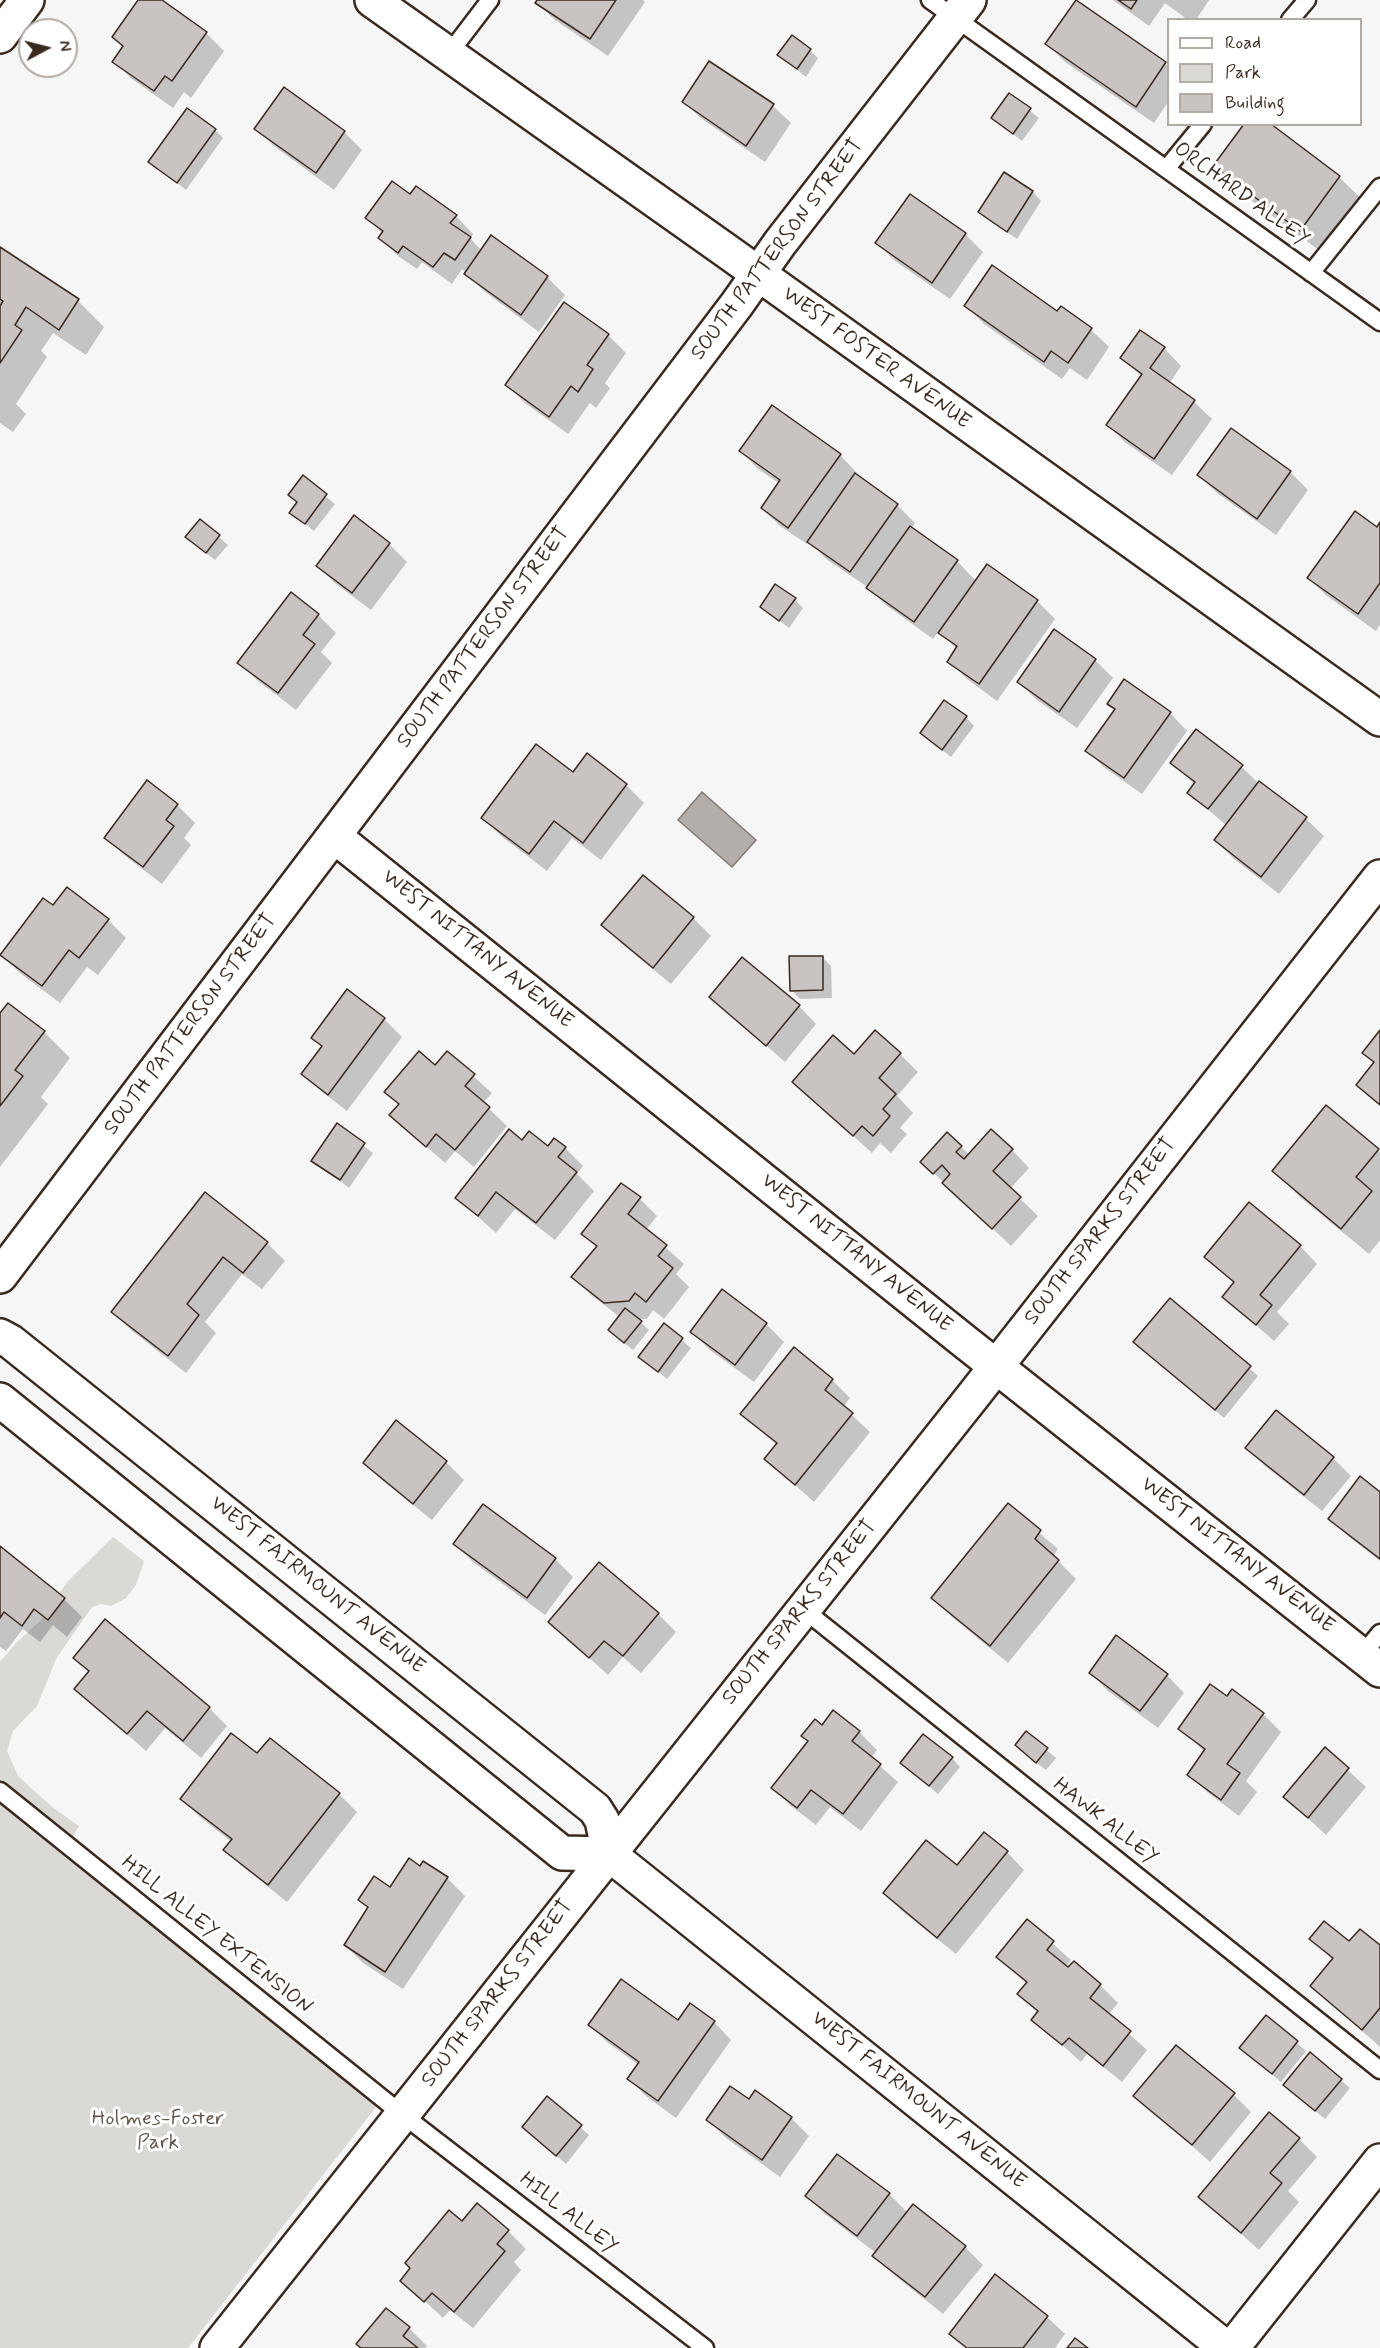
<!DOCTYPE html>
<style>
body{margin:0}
#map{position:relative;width:1380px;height:2348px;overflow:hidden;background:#f7f6f6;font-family:Mynerve,sans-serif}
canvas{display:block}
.legend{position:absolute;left:1167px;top:18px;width:195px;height:108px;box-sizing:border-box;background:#fff;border:2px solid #b1aaa5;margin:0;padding:8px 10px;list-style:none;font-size:18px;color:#3b2a1e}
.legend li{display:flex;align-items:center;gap:12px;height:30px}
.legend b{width:30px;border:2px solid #b1aaa5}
.north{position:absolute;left:18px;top:18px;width:60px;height:60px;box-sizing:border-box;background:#fff;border:2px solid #b1aaa5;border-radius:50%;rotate:83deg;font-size:16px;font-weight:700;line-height:24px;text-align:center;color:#3b2a1e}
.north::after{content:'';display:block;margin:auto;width:21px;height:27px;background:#3b2a1e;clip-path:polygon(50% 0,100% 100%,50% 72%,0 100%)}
</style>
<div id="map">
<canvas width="1380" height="2348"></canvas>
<ul class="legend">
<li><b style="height:8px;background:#fff"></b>Road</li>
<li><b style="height:16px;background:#dbd9d6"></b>Park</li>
<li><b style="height:16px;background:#c9c3c1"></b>Building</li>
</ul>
<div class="north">N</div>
</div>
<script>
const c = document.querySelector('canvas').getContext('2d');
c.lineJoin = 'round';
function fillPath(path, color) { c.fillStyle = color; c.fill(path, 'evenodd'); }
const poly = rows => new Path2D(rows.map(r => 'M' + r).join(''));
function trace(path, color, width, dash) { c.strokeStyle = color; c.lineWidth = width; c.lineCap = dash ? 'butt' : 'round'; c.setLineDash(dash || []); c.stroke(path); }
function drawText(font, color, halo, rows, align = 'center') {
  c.font = font + ' Mynerve,sans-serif'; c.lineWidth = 6; c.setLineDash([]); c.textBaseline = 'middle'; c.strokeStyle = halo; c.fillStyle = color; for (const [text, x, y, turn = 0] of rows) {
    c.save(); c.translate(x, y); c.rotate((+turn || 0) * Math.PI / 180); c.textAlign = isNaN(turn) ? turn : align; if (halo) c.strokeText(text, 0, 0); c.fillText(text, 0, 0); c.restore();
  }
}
const green = poly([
 [113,1537,144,1561,136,1585,126,1598,111,1606,101,1604,92,1607,57,1657,37,1706,13,1731,7,1751,18,1776,51,1806,79,1826,71,1840,116,1875,344,2081,376,2107,188,2348,0,2348,0,1662,16,1643,40,1621,68,1581]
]);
const water = poly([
 [702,792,756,840,732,867,678,820,702,792]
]);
const shadow = poly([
 [140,0,160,0,206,33,224,51,191,98,184,92,173,108,132,79,114,61,124,47,114,37],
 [539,0,643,0,645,2,608,56,555,20,537,3],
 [1113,0,1209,0,1196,20,1188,20,1165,3,1149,26],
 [1047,44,1165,63,1168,67,1168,102,1154,123,1065,62],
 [810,50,818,58,806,77,779,55],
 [285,89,344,132,362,150,334,190,274,146,256,129],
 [1010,95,1039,118,1022,141,993,118],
 [684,102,773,106,791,123,765,162,702,119],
 [1268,124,1339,177,1366,203,1327,256,1241,193,1215,166],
 [215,130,223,138,186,190,150,162],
 [1004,174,1033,192,1041,201,1017,239,988,220,980,212],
 [410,196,456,216,473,234,470,238,482,251,491,238,547,277,565,295,539,332,484,291,462,269,452,284,422,262,417,269,398,256,380,238,383,234,367,218],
 [911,196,965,234,983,252,950,299,895,261,877,243],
 [0,248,78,301,104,327,86,355,53,333,41,351,47,357,16,404,26,414,13,432,0,423],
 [966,306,1058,313,1061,308,1091,330,1109,347,1087,380,1070,368,1062,379,984,324],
 [608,335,626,353,605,383,610,388,596,408,590,403,568,434,525,403,507,385],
 [1164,348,1181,366,1169,384,1194,402,1212,419,1172,475,1126,443,1108,425,1142,377,1122,358],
 [1231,430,1290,472,1308,490,1276,535,1217,493,1199,475],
 [741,451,840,455,857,473,855,476,897,505,915,523,911,529,957,561,976,581,1037,601,1055,619,997,701,967,679,949,661,957,649,939,631,933,639,886,605,869,588,826,559,809,541,807,544,780,526,762,508,780,484,758,469],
 [303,478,335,504,314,531,291,512,298,503,290,495],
 [200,521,228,545,215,560,196,545],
 [1380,525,1380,625,1376,631,1327,596,1309,578],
 [389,544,407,562,371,610,336,584,318,566],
 [795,600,803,608,789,628,762,607],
 [318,615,336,633,321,652,332,663,296,710,257,680,239,662],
 [1095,660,1113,678,1077,728,1037,700,1019,682],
 [1109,704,1170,713,1187,731,1142,794,1105,768,1087,751,1116,711],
 [966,717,974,726,951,757,921,733],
 [587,756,626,785,644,803,601,860,572,838,547,871,501,836,483,818,573,774],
 [1172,762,1242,767,1259,784,1306,819,1324,836,1279,894,1233,858,1216,840,1227,826,1189,793,1195,785],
 [147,783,177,805,195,823,184,838,191,845,162,884,124,855,106,838],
 [53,907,108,920,126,938,98,975,87,967,60,1003,20,973,2,955],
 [693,918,711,936,671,984,621,943,603,925],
 [822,957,831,966,832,998,800,999,791,990],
 [711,997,799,1006,816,1024,785,1062],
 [0,1015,44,1032,70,1058,41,1097,48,1104,0,1167],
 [384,1019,402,1037,347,1111,321,1091,303,1074,323,1048,313,1038],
 [447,1053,492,1093,483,1103,507,1126,474,1167,455,1151,445,1163,391,1115,399,1105,386,1092,436,1067],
 [900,1054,918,1072,897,1096,913,1113,900,1128,907,1134,891,1153,880,1143,872,1153,794,1082,854,1056],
 [1326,1107,1380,1152,1380,1240,1369,1254,1300,1197,1274,1171],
 [338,1126,373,1153,349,1188,313,1160],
 [947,1134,970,1155,1012,1150,1029,1168,1010,1189,1038,1216,1011,1246,922,1162],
 [523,1142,548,1148,565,1148,583,1166,577,1174,594,1191,555,1240,515,1209,496,1233,457,1198],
 [205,1195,267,1243,285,1261,262,1289,242,1274,205,1322,216,1333,186,1373,131,1330,113,1312],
 [640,1199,657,1216,646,1230,684,1264,676,1274,689,1287,664,1319,653,1310,647,1319,637,1319,649,1330,633,1350,618,1338,620,1317,591,1295,574,1277,597,1248,583,1234],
 [1300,1246,1317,1264,1277,1312,1289,1324,1274,1341,1224,1297,1235,1284,1206,1257],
 [1170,1300,1258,1376,1224,1418,1144,1350],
 [766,1324,784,1342,754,1382,710,1350,692,1332],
 [664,1325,691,1348,667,1379,640,1357],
 [832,1380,850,1398,843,1407,870,1432,814,1502,766,1459,777,1445,742,1414],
 [1247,1448,1333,1458,1351,1476,1322,1511,1265,1466],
 [446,1462,464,1480,432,1520,382,1480,365,1463],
 [1380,1494,1380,1561,1348,1536,1330,1519],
 [1008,1506,1058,1549,1053,1556,1076,1579,1008,1663,951,1616,933,1598],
 [455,1544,555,1559,573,1577,545,1615,473,1562],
 [0,1548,64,1599,82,1617,67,1637,53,1625,40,1642,23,1629,6,1651,0,1647],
 [658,1614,676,1632,641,1673,623,1657,608,1675,550,1622],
 [75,1658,209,1708,227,1726,201,1758,165,1728,146,1751,76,1689,90,1673],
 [1091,1673,1167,1675,1184,1693,1158,1728,1108,1691],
 [1232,1691,1263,1714,1281,1732,1246,1781,1257,1792,1239,1816,1207,1792,1189,1774,1205,1752,1180,1728,1227,1698],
 [822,1727,859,1732,877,1750,871,1758,898,1782,861,1831,830,1807,816,1825,791,1806,773,1788],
 [1026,1733,1056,1758,1046,1770,1025,1754],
 [1325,1749,1366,1787,1326,1835,1285,1797],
 [257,1755,339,1794,357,1812,287,1902,243,1867,225,1850,232,1842,200,1817,182,1799],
 [952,1758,960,1767,938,1794,902,1763],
 [1007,1852,1024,1870,956,1954,902,1911,885,1893],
 [420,1869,447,1878,465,1896,403,1989,363,1963,345,1945,369,1909,360,1900,391,1889],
 [1027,1921,1071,1960,1066,1967,1100,1985,1118,2003,1108,2015,1147,2050,1122,2082,1087,2054,1081,2062,1033,2019,1038,2013,1019,1994,1027,1984,998,1957],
 [1311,1939,1380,1947,1380,2047,1312,1986,1333,1960],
 [1267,2017,1306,2051,1281,2082,1250,2056],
 [678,2022,714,2022,731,2040,676,2118,647,2097,629,2079,639,2065,608,2043,590,2025],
 [1310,2054,1350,2088,1325,2119,1293,2093],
 [756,2092,791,2118,809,2136,780,2177,726,2138,708,2120,750,2101],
 [1135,2095,1234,2095,1251,2112,1210,2162],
 [547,2098,589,2135,566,2164,532,2135],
 [1299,2139,1317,2157,1288,2191,1299,2202,1259,2250,1200,2197],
 [889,2194,908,2213,965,2247,983,2265,943,2314,892,2273,874,2255,876,2253,825,2214,807,2196],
 [462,2223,508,2231,526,2249,514,2262,521,2270,473,2328,450,2310,443,2318,402,2280],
 [1047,2317,1065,2334,1055,2348,966,2348,951,2334],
 [409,2328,427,2346,425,2348,362,2348]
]);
const building = poly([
 [138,0,162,0,207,32,172,81,165,76,154,91,112,62,123,46,112,37,138,0],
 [537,0,616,0,590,39,535,3,537,0],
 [1076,0,1166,62,1136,107,1045,44,1076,0],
 [1118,0,1137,0,1131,9,1118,0],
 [792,35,811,49,797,69,777,55,792,35],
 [709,61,774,104,746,146,682,102,709,61],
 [284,87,345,131,316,173,254,129,284,87],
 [1009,93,1031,108,1013,134,991,118,1009,93],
 [187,108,216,129,177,183,148,162,187,108],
 [1244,124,1271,124,1340,176,1300,231,1213,166,1244,124],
 [1004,172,1033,191,1007,232,978,212,1004,172],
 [392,181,410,194,416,186,457,215,450,223,471,237,455,260,444,253,433,267,403,246,398,253,378,238,383,231,365,218,392,181],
 [910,194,966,233,932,283,875,243,910,194],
 [491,235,548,276,521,315,464,274,491,235],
 [0,247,79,299,59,330,26,307,15,325,22,330,0,363,0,306,3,301,0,299,0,247],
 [992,265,1057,311,1061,306,1092,328,1068,363,1051,351,1044,362,964,306,992,265],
 [564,302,609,334,587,365,593,369,578,392,571,386,549,417,505,385,564,302],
 [1140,330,1165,347,1150,368,1195,400,1154,459,1106,425,1142,374,1120,358,1140,330],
 [772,405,841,454,788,528,761,508,780,480,739,451,772,405],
 [1231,428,1291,471,1257,519,1197,475,1231,428],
 [855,473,898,504,850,572,807,542,855,473],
 [303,475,327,494,305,524,289,513,297,502,288,495,303,475],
 [1355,511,1377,527,1380,522,1380,583,1358,614,1307,578,1355,511],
 [354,515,390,543,352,593,316,566,354,515],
 [200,519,220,535,206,553,185,537,200,519],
 [910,526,958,560,914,622,866,588,910,526],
 [987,564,1038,600,979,684,947,662,957,646,938,633,987,564],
 [775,584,796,598,779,621,760,607,775,584],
 [291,592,319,614,303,635,315,644,278,693,237,663,291,592],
 [1054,629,1096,659,1059,712,1017,682,1054,629],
 [1124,679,1171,712,1124,778,1085,751,1115,709,1107,704,1124,679],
 [944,700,967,716,942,750,920,733,944,700],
 [1196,729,1243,765,1208,809,1187,793,1195,782,1170,763,1196,729],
 [536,744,573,772,587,753,627,784,583,843,554,821,529,854,481,818,536,744],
 [147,780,178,804,166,820,174,826,143,867,104,838,147,780],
 [1259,781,1307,817,1261,877,1214,840,1259,781],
 [643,875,694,917,653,968,601,925,643,875],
 [67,887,109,919,79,958,69,950,42,986,0,955,43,898,53,905,67,887],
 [789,956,823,956,823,990,790,991,789,956],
 [742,957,800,1005,766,1046,709,997,742,957],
 [347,989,385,1018,328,1095,301,1074,322,1046,311,1038,347,989],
 [8,1003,45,1031,15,1070,23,1076,0,1106,0,1013,8,1003],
 [875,1030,901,1053,879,1078,896,1094,883,1109,890,1116,873,1136,862,1126,853,1136,792,1082,833,1035,854,1054,875,1030],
 [1380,1030,1380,1105,1356,1085,1374,1062,1362,1053,1380,1030],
 [419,1051,435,1065,447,1051,475,1074,465,1086,490,1107,455,1150,436,1134,426,1147,389,1115,399,1104,384,1092,419,1051],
 [1326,1105,1379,1149,1356,1177,1372,1191,1341,1229,1272,1171,1326,1105],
 [337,1123,365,1143,340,1180,311,1161,337,1123],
 [509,1129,522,1140,529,1131,548,1146,554,1138,566,1147,558,1157,577,1172,536,1223,496,1192,478,1216,455,1198,509,1129],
 [991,1129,1013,1149,993,1171,1021,1197,992,1229,942,1183,950,1174,942,1165,933,1174,920,1162,947,1132,962,1146,956,1152,964,1159,991,1129],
 [621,1183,641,1197,628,1214,667,1245,658,1256,673,1268,646,1302,635,1293,629,1301,604,1303,571,1277,597,1246,581,1234,621,1183],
 [205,1192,268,1242,243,1273,223,1257,187,1304,199,1315,168,1356,111,1312,205,1192],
 [1249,1202,1301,1245,1260,1295,1272,1305,1256,1325,1222,1297,1234,1282,1204,1257,1249,1202],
 [722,1289,767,1323,735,1365,690,1332,722,1289],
 [1170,1298,1251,1366,1215,1410,1133,1342,1170,1298],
 [625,1308,642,1321,624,1343,608,1330,625,1308],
 [664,1323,683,1338,658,1372,638,1357,664,1323],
 [794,1347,833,1379,825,1390,853,1413,795,1485,764,1459,777,1443,740,1414,794,1347],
 [1276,1410,1334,1457,1304,1495,1245,1448,1276,1410],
 [396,1420,447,1461,413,1504,363,1463,396,1420],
 [1360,1476,1380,1492,1380,1559,1328,1519,1360,1476],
 [1008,1503,1041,1530,1035,1539,1059,1560,990,1646,931,1598,1008,1503],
 [483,1504,556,1558,527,1598,453,1544,483,1504],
 [0,1546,65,1598,48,1620,34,1609,22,1626,4,1612,0,1618,0,1546],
 [599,1562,659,1613,623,1656,604,1641,589,1658,548,1622,599,1562],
 [105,1619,210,1707,183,1741,147,1711,127,1734,74,1689,89,1671,73,1658,105,1619],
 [1116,1635,1168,1674,1140,1711,1089,1673,1116,1635],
 [1210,1684,1227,1696,1232,1689,1264,1713,1227,1764,1240,1773,1221,1800,1187,1775,1205,1749,1178,1729,1210,1684],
 [833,1710,860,1731,852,1741,881,1764,843,1814,811,1790,797,1808,771,1788,808,1741,801,1736,815,1719,822,1725,833,1710],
 [1026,1731,1048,1748,1036,1763,1015,1745,1026,1731],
 [231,1733,257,1753,270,1738,340,1793,268,1885,223,1850,232,1839,180,1799,231,1733],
 [923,1734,953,1757,929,1786,900,1763,923,1734],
 [1325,1747,1349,1768,1308,1818,1283,1797,1325,1747],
 [984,1832,1008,1851,937,1938,883,1893,926,1840,957,1865,984,1832],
 [409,1858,420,1866,423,1861,448,1877,385,1972,344,1945,368,1907,358,1900,374,1876,390,1887,409,1858],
 [1027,1919,1054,1941,1047,1950,1068,1967,1074,1961,1101,1984,1090,1998,1131,2031,1103,2066,1069,2038,1062,2045,1031,2020,1038,2011,1017,1994,1027,1982,996,1957,1027,1919],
 [1324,1921,1349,1941,1360,1929,1380,1945,1380,2008,1362,2030,1310,1986,1333,1958,1309,1939,1324,1921],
 [621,1979,678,2020,690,2003,715,2021,658,2101,627,2079,639,2062,588,2025,621,1979],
 [1266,2015,1298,2041,1272,2074,1239,2048,1266,2015],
 [1176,2045,1235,2093,1192,2145,1133,2096,1176,2045],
 [1310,2052,1342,2079,1315,2111,1283,2085,1310,2052],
 [730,2086,749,2099,755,2090,792,2117,762,2160,706,2120,730,2086],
 [547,2096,582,2125,556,2156,522,2127,547,2096],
 [1269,2112,1300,2138,1270,2173,1282,2183,1241,2233,1198,2197,1269,2112],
 [837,2154,890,2193,857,2236,805,2196,837,2154],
 [477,2203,509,2230,497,2244,505,2251,454,2312,432,2293,424,2302,400,2281,410,2268,405,2263,449,2210,462,2221,477,2203],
 [913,2204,966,2246,925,2297,872,2256,913,2204],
 [995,2274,1048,2316,1023,2348,967,2348,949,2334,995,2274],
 [386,2308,410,2327,403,2336,418,2348,361,2348,356,2344,386,2308],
 [1075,2338,1088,2348,1067,2348,1075,2338]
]);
const lane = poly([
 [930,0,1380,322],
 [1290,20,1307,0],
 [448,55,490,0],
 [1166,169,1203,124],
 [1311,273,1380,187],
 [803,1609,1380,2070],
 [1362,1655,1380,1633],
 [0,1791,403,2115,705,2348]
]);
const street = poly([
 [372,0,728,252,1380,719],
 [0,36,27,0],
 [334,836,964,1341,1380,1670],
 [0,1276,737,304,780,243,969,0],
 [0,1336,11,1342,595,1809,602,1820,609,1854],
 [0,1400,562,1853,609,1854,1226,2348],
 [1232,2348,1380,2161]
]);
const secondary = poly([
 [217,2348,973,1396,1380,877]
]);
const streetNames = [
 ["ORCHARD ALLEY",1241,195,36],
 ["SOUTH PATTERSON STREET",778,250,-53],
 ["WEST FOSTER AVENUE",876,359,36],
 ["SOUTH PATTERSON STREET",484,638,-53],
 ["WEST NITTANY AVENUE",477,950,39],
 ["SOUTH PATTERSON STREET",191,1025,-53],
 ["SOUTH SPARKS STREET",1101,1232,-52],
 ["WEST NITTANY AVENUE",856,1254,39],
 ["WEST NITTANY AVENUE",1237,1556,38],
 ["WEST FAIRMOUNT AVENUE",317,1586,39],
 ["SOUTH SPARKS STREET",800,1613,-51],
 ["HAWK ALLEY",1105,1822,38],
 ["HILL ALLEY EXTENSION",216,1936,39],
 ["SOUTH SPARKS STREET",498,1994,-52],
 ["WEST FAIRMOUNT AVENUE",918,2101,39],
 ["HILL ALLEY",568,2214,38]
];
const parkNames = [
 ["Holmes-Foster",158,2120],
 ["Park",158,2144]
];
fillPath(green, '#dbd9d6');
fillPath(water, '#b4aeaa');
trace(water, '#847972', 1.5);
fillPath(shadow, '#0003');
fillPath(building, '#c9c3c1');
trace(building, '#3b2a1e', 1.5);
trace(lane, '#3b2a1e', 21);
trace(street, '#3b2a1e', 38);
trace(secondary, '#3b2a1e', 38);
trace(lane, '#fff', 16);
trace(street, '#fff', 33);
trace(secondary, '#fff', 33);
drawText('21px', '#3b2a1e', '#fff', streetNames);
drawText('21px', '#63564c', '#fff', parkNames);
</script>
